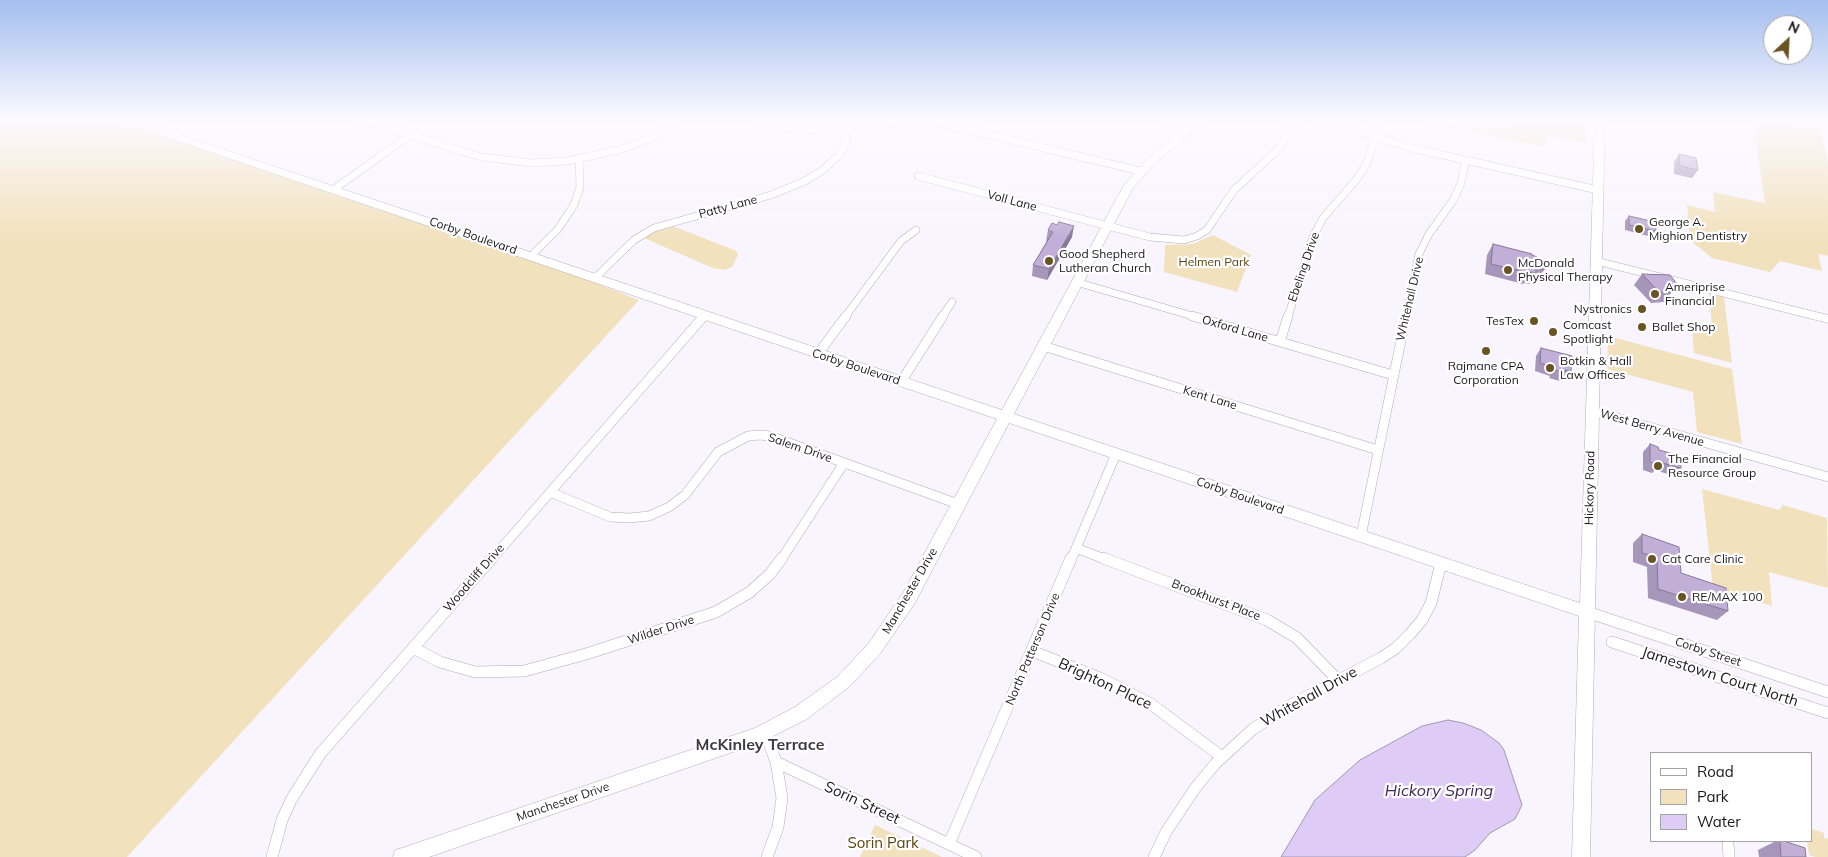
<!DOCTYPE html>
<style>
body{margin:0}
#map{position:relative;width:1828px;height:857px;overflow:hidden;background:#f9f5fe;font-family:Mulish,sans-serif}
canvas{display:block}
.legend{position:absolute;left:1650px;top:752px;width:162px;height:90px;box-sizing:border-box;background:#fff;border:1px solid #a3a3a5;margin:0;padding:6px 9px;list-style:none;font-size:15px;color:#1a181d}
.legend li{display:flex;align-items:center;gap:10px;height:25px}
.legend b{width:25px;border:1px solid #a3a3a5}
.north{position:absolute;left:1763px;top:15px;width:50px;height:50px;box-sizing:border-box;background:#fff;border:1px solid #a3a3a5;border-radius:50%;rotate:25deg;font-size:14px;font-weight:700;line-height:20px;text-align:center;color:#1a181d}
.north::after{content:'';display:block;margin:auto;width:18px;height:22px;background:#695322;clip-path:polygon(50% 0,100% 100%,50% 72%,0 100%)}
</style>
<div id="map">
<canvas width="1828" height="857"></canvas>
<ul class="legend">
<li><b style="height:6px;background:#fff"></b>Road</li>
<li><b style="height:14px;background:#f2e1bd"></b>Park</li>
<li><b style="height:14px;background:#deccf6"></b>Water</li>
</ul>
<div class="north">N</div>
</div>
<script>
const c = document.querySelector('canvas').getContext('2d');
c.lineJoin = 'round';
function fillPath(path, color) { c.fillStyle = color; c.fill(path, 'evenodd'); }
const poly = rows => new Path2D(rows.map(r => 'M' + r).join(''));
function trace(path, color, width, dash) { c.strokeStyle = color; c.lineWidth = width; c.lineCap = dash ? 'butt' : 'round'; c.setLineDash(dash || []); c.stroke(path); }
function drawText(font, color, halo, rows, align = 'center') {
  c.font = font + ' Mulish,sans-serif'; c.lineWidth = 4.5; c.setLineDash([]); c.textBaseline = 'middle'; c.strokeStyle = halo; c.fillStyle = color; for (const [text, x, y, turn = 0] of rows) {
    c.save(); c.translate(x, y); c.rotate((+turn || 0) * Math.PI / 180); c.textAlign = isNaN(turn) ? turn : align; if (halo) c.strokeText(text, 0, 0); c.fillText(text, 0, 0); c.restore();
  }
}
const green = poly([
 [0,120,114,120,567,272,639,300,127,857,0,857],
 [1587,120,1586,143,1546,134,1545,147,1422,121],
 [1753,120,1787,120,1819,126,1828,162,1828,256,1818,254,1822,271,1780,261,1770,272,1712,258,1690,240,1687,205,1715,212,1713,192,1765,203],
 [673,226,736,251,738,255,732,267,725,270,713,268,646,239,648,233],
 [1213,235,1251,255,1237,292,1164,272,1165,245,1193,244],
 [1709,294,1724,297,1732,363,1694,353,1691,320,1712,325],
 [1608,336,1732,369,1742,444,1697,432,1693,392,1607,369],
 [1702,489,1779,510,1783,505,1827,518,1828,588,1769,572,1772,606,1713,588],
 [875,825,942,857,860,857],
 [1812,829,1824,833,1824,838,1828,839,1828,857,1815,857,1809,855,1807,841,1812,841]
]);
const water = poly([
 [1448,720,1463,723,1481,730,1499,743,1504,750,1522,805,1515,819,1490,833,1475,850,1465,857,1281,857,1315,800,1360,760,1422,726,1448,720]
]);
const streetFar2 = poly([
 [362,120,481,157,532,163,567,161,619,150,649,139,681,120],
 [758,120,790,128,812,130,913,121,936,122,1140,171],
 [1159,120,1194,128],
 [1320,120,1412,148,1598,190],
 [918,176,1150,237,1184,240,1197,236,1207,230,1234,190,1280,148,1296,120],
 [333,190,410,135],
 [531,256,558,229,574,205,580,187,579,159],
 [595,278,634,240,654,228,771,195,805,181,823,170,839,155,846,144,845,128],
 [1076,282,1196,317],
 [845,317,901,241,916,230],
 [942,317,952,302],
 [1288,317,1313,237,1323,218,1356,180,1366,165,1381,120],
 [1406,317,1419,254,1429,234,1454,199,1461,183,1466,160]
]);
const streetFar1 = poly([
 [1192,316,1393,375],
 [1280,342,1288,316],
 [1043,346,1378,450],
 [818,354,846,316],
 [901,382,943,316],
 [1592,411,1828,477],
 [550,492,610,517,630,518,649,516,669,507,685,495,718,452,748,436,759,435,770,436,958,504],
 [1361,536,1406,316],
 [1076,548,1107,560],
 [491,560,704,316],
 [781,560,844,463],
 [1071,560,1116,454]
]);
const street = poly([
 [1103,558,1267,620,1297,638,1338,680],
 [1587,612,1828,692],
 [1612,642,1828,713],
 [413,648,440,662,475,672,524,671,586,654,716,612,750,592,770,574,782,558],
 [1032,651,1100,678,1151,704,1222,757],
 [765,732,776,762,782,798,778,827,767,857],
 [776,762,976,857],
 [949,844,1071,558],
 [1728,844,1729,857],
 [272,857,282,820,291,800,320,754,492,558],
 [1154,857,1166,832,1196,787,1216,763,1253,729,1289,706,1381,658,1396,648,1410,634,1422,620,1431,603,1441,563]
]);
const secondary = poly([
 [121,120,136,120,1002,410,1124,185,1147,159,1197,120,1208,120,1155,163,1133,188,1014,414,1580,603,1595,120,1605,120,1602,259,1828,315,1828,323,1602,266,1590,857,1572,857,1579,616,1009,423,915,603,880,654,849,687,807,719,759,743,429,857,393,857,395,850,402,848,755,728,795,707,837,677,868,644,903,593,997,419,122,122,121,120]
]);
const wall = poly([
 [1679,154,1698,170,1692,178,1674,174,1674,162],
 [1629,216,1656,231,1652,237,1625,230,1625,221],
 [1048,230,1072,237,1047,280,1032,276,1033,265,1047,241,1046,241],
 [1493,244,1532,255,1544,270,1537,281,1532,280,1529,284,1524,283,1523,284,1485,274,1487,255],
 [1642,274,1672,292,1664,302,1651,303,1634,285],
 [1541,348,1571,372,1565,380,1561,379,1560,381,1549,378,1550,376,1535,371,1536,356],
 [1650,444,1659,450,1681,468,1674,476,1655,470,1652,473,1643,470,1643,452],
 [1642,534,1681,573,1728,611,1717,620,1648,598,1647,567,1633,562,1633,543],
 [1776,841,1784,841,1806,857,1759,857,1758,850]
]);
const shadedWall = poly([
 [1074,226,1072,237,1047,280,1049,269]
]);
const building = poly([
 [1679,154,1696,158,1698,170,1680,166,1679,154],
 [1629,216,1655,222,1656,231,1629,225,1629,216],
 [1059,222,1074,226,1049,269,1033,265,1053,232,1048,230,1052,223,1057,225,1059,222],
 [1493,244,1532,254,1532,255,1537,257,1537,261,1544,263,1544,270,1536,268,1536,273,1530,272,1530,273,1491,264,1493,244],
 [1642,274,1670,275,1677,284,1672,292,1659,292,1642,274],
 [1541,348,1572,356,1571,372,1565,370,1565,373,1555,370,1555,367,1540,363,1541,348],
 [1650,444,1658,447,1659,450,1681,456,1681,468,1659,462,1659,465,1650,462,1650,444],
 [1642,534,1679,547,1681,573,1726,588,1728,611,1658,589,1657,557,1642,553,1642,534],
 [1780,841,1784,841,1805,848,1806,857,1781,857,1780,841]
]);
const markers = [
 [1639,229,5,"#695322"],
 [1049,261,5,"#695322"],
 [1508,270,5,"#695322"],
 [1655,294,5,"#695322"],
 [1642,309,5,"#695322"],
 [1534,321,5,"#695322"],
 [1642,327,5,"#695322"],
 [1553,332,5,"#695322"],
 [1486,351,5,"#695322"],
 [1550,368,5,"#695322"],
 [1658,466,5,"#695322"],
 [1652,559,5,"#695322"],
 [1682,597,5,"#695322"]
];
const streetNames = [
 ["Voll Lane",1012,201,15],
 ["Patty Lane",728,207,-15],
 ["Corby Boulevard",473,236,19],
 ["Ebeling Drive",1304,267,-71],
 ["Whitehall Drive",1410,299,-77],
 ["Oxford Lane",1235,329,16],
 ["Corby Boulevard",856,367,18],
 ["Kent Lane",1210,398,17],
 ["West Berry Avenue",1652,428,16],
 ["Salem Drive",800,448,19],
 ["Hickory Road",1590,488,-89],
 ["Corby Boulevard",1240,496,19],
 ["Woodcliff Drive",474,578,-49],
 ["Manchester Drive",910,591,-60],
 ["Brookhurst Place",1216,600,21],
 ["Wilder Drive",661,630,-18],
 ["North Patterson Drive",1033,649,-67],
 ["Corby Street",1708,652,18],
 ["Manchester Drive",563,802,-19]
];
const poiNames = [
 ["George A.",1649,222],
 ["Mighion Dentistry",1649,236],
 ["Good Shepherd",1059,254],
 ["Lutheran Church",1059,268],
 ["McDonald",1518,263],
 ["Physical Therapy",1518,277],
 ["Ameriprise",1665,287],
 ["Financial",1665,301],
 ["Nystronics",1632,309,"right"],
 ["TesTex",1524,321,"right"],
 ["Comcast",1563,325],
 ["Spotlight",1563,339],
 ["Ballet Shop",1652,327],
 ["Botkin & Hall",1560,361],
 ["Law Offices",1560,375],
 ["Rajmane CPA",1486,366,"center"],
 ["Corporation",1486,380,"center"],
 ["The Financial",1668,459],
 ["Resource Group",1668,473],
 ["Cat Care Clinic",1662,559],
 ["RE/MAX 100",1692,597]
];
const parkNames = [
 ["Helmen Park",1214,262]
];
const nearStreetnames = [
 ["Jamestown Court North",1720,677,18],
 ["Brighton Place",1105,684,25],
 ["Whitehall Drive",1309,697,-29],
 ["Sorin Street",862,803,25]
];
const nearParknames = [
 ["Sorin Park",883,843]
];
const nearNeighbourhoodnames = [
 ["McKinley Terrace",760,745]
];
const nearWaternames = [
 ["Hickory Spring",1439,791]
];
fillPath(green, '#f2e1bd');
fillPath(water, '#deccf6');
trace(water, '#a396b5', 1);
trace(streetFar2, '#b1abb9', 8);
trace(streetFar1, '#b1abb9', 10);
trace(street, '#b1abb9', 12);
trace(secondary, '#b1abb9', 1);
trace(streetFar2, '#fff', 7);
trace(streetFar1, '#fff', 9);
trace(street, '#fff', 11);
fillPath(secondary, '#fff');
fillPath(wall, '#a696b9');
fillPath(shadedWall, '#877a96');
fillPath(building, '#c1afd7');
trace(building, '#877a96', 1);
const sky = c.createLinearGradient(0, 0, 0, 240);
sky.addColorStop(0, '#a4beee');
sky.addColorStop(0.5, '#fcfaff');
sky.addColorStop(1, '#fcfaff00');
c.fillStyle = sky;
c.fillRect(0, 0, 1828, 240);
for (const [x, y, r, color] of markers) { const dot = new Path2D(); dot.arc(x, y, r, 0, 2 * Math.PI); c.fillStyle = color; c.fill(dot); trace(dot, '#fff', 2); }
drawText('12px', '#1a181d', '#fff', streetNames);
drawText('12px', '#1a181d', '#fff', poiNames, 'left');
drawText('12px', '#5b4612', '#fff', parkNames);
drawText('15px', '#1a181d', '#fff', nearStreetnames);
drawText('15px', '#5b4612', '#fff', nearParknames);
drawText('bold 16px', '#3f3a46', '#fff', nearNeighbourhoodnames);
drawText('italic 16px', '#40275a', '#fff', nearWaternames);
</script>
